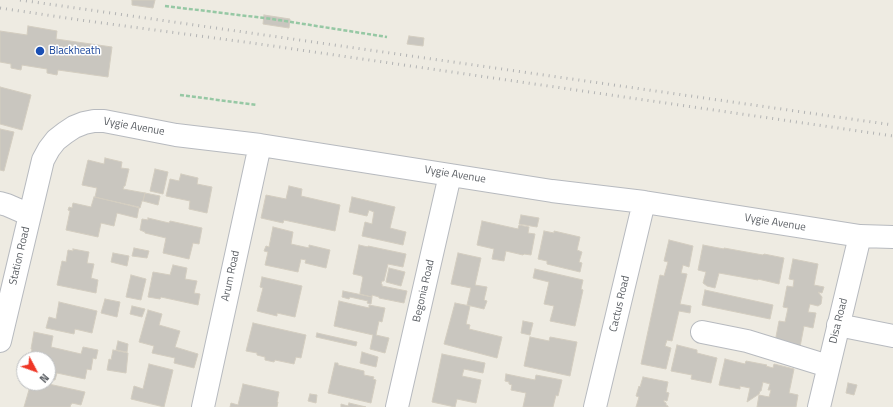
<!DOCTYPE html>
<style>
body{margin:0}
#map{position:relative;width:893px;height:407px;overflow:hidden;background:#eeebe2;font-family:"Titillium Web",sans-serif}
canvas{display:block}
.north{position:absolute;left:16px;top:351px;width:40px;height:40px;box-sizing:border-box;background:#fff;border:1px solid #bdbfc1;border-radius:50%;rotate:131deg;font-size:11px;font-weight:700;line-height:16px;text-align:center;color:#5a5e63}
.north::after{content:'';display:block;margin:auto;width:14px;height:18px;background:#ef3626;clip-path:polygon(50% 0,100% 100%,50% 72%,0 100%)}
</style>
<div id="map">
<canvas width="893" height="407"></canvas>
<div class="north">N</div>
</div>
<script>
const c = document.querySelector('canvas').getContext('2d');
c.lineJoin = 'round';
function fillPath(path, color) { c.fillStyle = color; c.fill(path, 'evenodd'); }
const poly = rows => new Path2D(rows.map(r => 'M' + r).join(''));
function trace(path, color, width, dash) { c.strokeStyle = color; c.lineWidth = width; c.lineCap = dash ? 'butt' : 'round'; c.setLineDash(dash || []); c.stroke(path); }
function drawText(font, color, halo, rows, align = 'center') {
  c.font = font + ' "Titillium Web",sans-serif'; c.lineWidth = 3; c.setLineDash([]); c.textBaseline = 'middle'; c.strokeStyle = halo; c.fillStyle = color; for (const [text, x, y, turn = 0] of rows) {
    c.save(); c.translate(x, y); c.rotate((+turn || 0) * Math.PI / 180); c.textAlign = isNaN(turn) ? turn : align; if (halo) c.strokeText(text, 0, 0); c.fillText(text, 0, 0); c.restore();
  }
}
const building = poly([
 [132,0,155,0,153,8,132,5,132,0],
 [264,15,290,19,289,28,263,24,264,15],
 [28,26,57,31,56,39,112,47,108,77,58,70,57,75,47,73,47,69,22,65,21,70,11,68,11,64,0,62,0,31,27,35,28,26],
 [409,36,424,38,423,46,407,44,409,36],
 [0,87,31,95,22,130,0,124,0,87],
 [0,129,14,132,4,171,0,170,0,129],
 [105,158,122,162,121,168,129,169,125,186,124,186,123,189,145,193,143,201,142,201,140,208,95,197,97,188,82,185,88,160,104,164,105,158],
 [155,169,168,172,163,194,150,191,155,169],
 [181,174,198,178,197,184,212,187,207,213,189,209,190,201,166,196,170,179,179,181,181,174],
 [289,186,302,189,301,196,340,205,335,231,284,220,283,223,261,218,266,195,286,199,289,186],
 [145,193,160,196,158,205,143,201,145,193],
 [94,197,139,207,137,218,117,213,114,226,101,223,98,237,66,230,70,211,68,210,69,207,72,208,73,203,91,207,94,197],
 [352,197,395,207,390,228,406,232,403,245,362,236,365,222,372,224,374,212,369,210,367,216,349,212,352,197],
 [521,215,539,218,537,227,519,224,521,215],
 [148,218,169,223,170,221,202,228,199,244,193,243,189,259,163,253,166,238,145,233,145,232,140,230,142,219,148,220,148,218],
 [482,221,518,229,519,225,529,227,528,233,535,234,531,255,524,254,523,255,506,251,504,261,492,259,494,249,477,245,482,221],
 [273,227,293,232,291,244,309,248,309,245,330,250,326,268,305,263,306,260,301,259,298,272,265,265,268,252,264,251,266,246,269,247,273,227],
 [544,231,554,233,554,231,580,237,577,250,582,252,579,262,582,263,580,272,547,264,547,261,538,259,544,231],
 [669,240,693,246,689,267,683,265,681,273,687,274,680,304,691,306,690,313,679,311,672,341,667,340,665,346,671,348,666,369,641,364,660,275,664,276,668,262,664,261,669,240],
 [359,245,368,247,368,246,406,254,403,267,388,264,384,281,382,281,381,284,382,284,382,286,407,291,404,303,379,298,379,297,372,295,372,297,360,294,360,293,363,277,362,277,362,276,353,274,359,245],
 [703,245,724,249,724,248,763,255,764,254,784,258,779,284,758,279,758,280,719,273,715,288,707,286,703,283,706,272,698,270,703,245],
 [134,248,149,251,147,258,132,256,134,248],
 [73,249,89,252,87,263,94,264,91,278,98,280,96,293,57,285,62,261,66,262,68,250,73,251,73,249],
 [113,253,129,256,127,266,111,262,113,253],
 [458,253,481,258,475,285,487,287,484,300,487,301,484,309,467,305,471,288,451,284,458,253],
 [793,259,818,264,814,285,824,287,822,293,818,292,822,297,821,304,818,306,810,304,808,312,816,313,813,328,804,326,800,347,775,342,779,321,785,322,788,308,783,307,787,286,793,287,794,280,789,279,793,259],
 [173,265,187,268,185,279,197,281,194,293,200,294,198,305,161,297,160,299,148,297,153,272,170,275,173,265],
 [389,268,405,272,401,286,386,282,389,268],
 [535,269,583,280,581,289,583,290,575,326,550,321,554,306,544,304,549,282,533,278,535,269],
 [131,275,146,279,141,300,126,297,131,275],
 [262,277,302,286,295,317,277,313,277,316,257,311,263,288,260,287,262,277],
 [705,290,773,305,770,319,702,305,705,290],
 [343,291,372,297,371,304,367,303,368,301,350,297,349,299,342,297,343,291],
 [105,299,120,302,117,317,101,313,105,299],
 [339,301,369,308,369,305,385,308,382,322,379,321,376,335,389,338,385,353,370,349,373,335,334,326,339,301],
 [59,302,97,311,92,333,75,329,74,334,46,328,49,317,56,319,59,302],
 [455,303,470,306,466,324,470,325,469,329,502,337,497,358,444,344,455,303],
 [132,306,145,309,142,317,130,314,132,306],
 [148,310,162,314,159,325,180,331,175,347,198,354,194,368,174,363,175,358,152,353,154,346,139,342,148,310],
 [523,321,533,323,530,335,521,333,523,321],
 [253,323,306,335,301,358,296,357,294,364,275,360,274,362,265,360,265,357,257,355,257,353,246,351,253,323],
 [34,332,53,336,51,347,81,354,83,347,98,350,96,359,93,358,91,370,87,369,85,379,57,373,55,380,48,379,48,359,32,359,33,355,31,355,32,349,31,349,34,332],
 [317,333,357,342,356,346,316,337,317,333],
 [530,337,549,341,550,337,577,342,570,376,524,366,530,337],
 [118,341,128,344,127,352,116,350,118,341],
 [677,345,697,350,697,353,717,358,711,383,691,379,692,375,671,371,677,345],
 [113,350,128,353,126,373,107,370,109,359,111,360,113,350],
 [362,352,378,357,376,367,360,363,362,352],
 [442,354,485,363,483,373,464,369,462,376,481,380,476,403,457,399,455,407,432,402,442,354],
 [725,359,745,364,746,361,767,365,766,366,773,368,774,364,794,369,789,393,798,395,796,407,757,407,759,395,769,397,771,390,768,390,770,384,763,382,761,391,760,391,759,394,747,402,750,388,740,386,740,389,719,385,725,359],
 [335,363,338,363,338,365,364,371,364,375,374,377,373,379,376,380,371,403,328,393,335,363],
 [149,364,173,370,164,407,131,399,134,386,143,389,149,364],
 [506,374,535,380,536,375,562,380,558,396,556,395,553,407,523,407,526,393,511,390,512,385,509,384,509,382,505,381,506,374],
 [643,377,668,382,666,392,669,393,667,401,664,400,664,402,666,403,666,405,668,406,668,407,636,407,639,397,636,396,639,386,640,387,643,377],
 [31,383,44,383,85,392,81,405,72,403,72,404,71,404,70,407,24,407,31,383],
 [848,383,857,385,854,395,846,393,848,383],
 [243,384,279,392,277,402,278,402,277,407,230,407,231,403,238,405,243,384],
 [310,394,317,395,316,403,308,401,310,394],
 [349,403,366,407,341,407,341,404,348,406,349,403]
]);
const path = poly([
 [165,6,272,19,387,37],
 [180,95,257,105]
]);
const minor = poly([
 [0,203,7,205,30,215],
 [838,325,893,336],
 [702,332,747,341,828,366],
 [0,341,43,160,49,149,56,140,65,133,74,127,84,123,94,121,104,121,176,135,260,145,552,191,644,202,860,236,893,237],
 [203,407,260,145],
 [397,407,450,175],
 [595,407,644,202],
 [819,407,860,236]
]);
const rail = poly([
 [20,0,893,125],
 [0,8,80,20,252,43,893,136]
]);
const markers = [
 [40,51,5,"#1a4fb4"]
];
const transitNames = [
 ["Blackheath",49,51]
];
const streetNames = [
 ["Vygie Avenue",134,127,10],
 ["Vygie Avenue",455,175,9],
 ["Vygie Avenue",775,223,9],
 ["Station Road",20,256,-77],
 ["Arum Road",231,276,-78],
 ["Begonia Road",424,291,-77],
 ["Cactus Road",620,304,-77],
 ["Disa Road",839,321,-76]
];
fillPath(building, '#c9c6bf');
trace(building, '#d3cdc0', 1);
trace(minor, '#b7babf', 24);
trace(path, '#96c8a4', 2.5, [4, 2]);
trace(minor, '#fff', 22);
trace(rail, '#b3b4b4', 3, [1, 5]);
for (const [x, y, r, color] of markers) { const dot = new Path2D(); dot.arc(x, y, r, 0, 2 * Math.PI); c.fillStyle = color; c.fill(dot); trace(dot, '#fff', 1.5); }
drawText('11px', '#164399', '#fff', transitNames, 'left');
drawText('11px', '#5a5e63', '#fff', streetNames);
</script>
